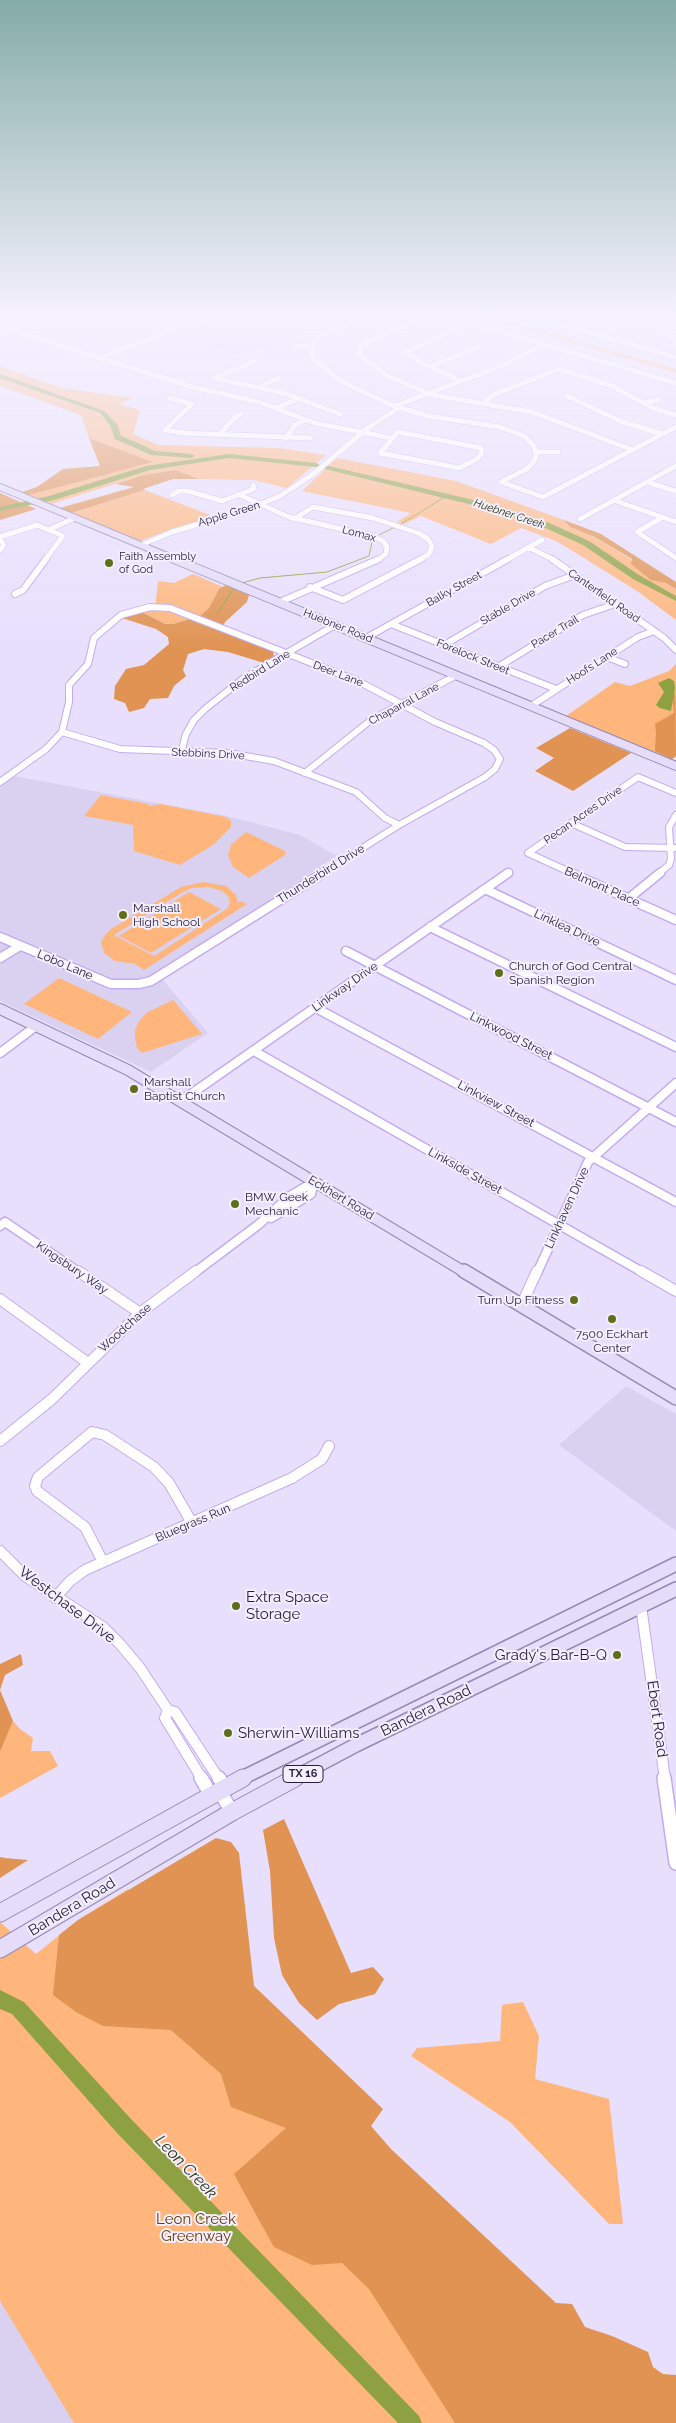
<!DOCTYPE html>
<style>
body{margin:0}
canvas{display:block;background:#e8dffd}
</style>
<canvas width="676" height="2423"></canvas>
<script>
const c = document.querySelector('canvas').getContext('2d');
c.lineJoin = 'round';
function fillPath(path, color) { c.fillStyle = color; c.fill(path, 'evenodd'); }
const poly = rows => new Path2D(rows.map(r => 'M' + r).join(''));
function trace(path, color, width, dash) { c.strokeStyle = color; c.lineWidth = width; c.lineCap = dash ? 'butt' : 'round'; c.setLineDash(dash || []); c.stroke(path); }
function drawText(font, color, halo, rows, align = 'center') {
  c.font = font + ' Raleway,sans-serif'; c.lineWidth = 4; c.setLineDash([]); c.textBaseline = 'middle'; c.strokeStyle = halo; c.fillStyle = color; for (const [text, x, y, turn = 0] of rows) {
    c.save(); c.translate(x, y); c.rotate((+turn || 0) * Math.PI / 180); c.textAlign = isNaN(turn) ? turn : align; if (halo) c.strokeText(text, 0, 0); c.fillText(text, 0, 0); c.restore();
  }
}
const built = poly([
 [225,313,347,313,239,355,172,333],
 [14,776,227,816,300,835,337,856,157,973,208,1033,151,1072,0,1001,0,786],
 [626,1386,676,1414,676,1531,559,1445],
 [0,2295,93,2423,0,2423]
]);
const green = poly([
 [470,313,479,313,676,369,676,373],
 [0,366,61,388,133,398,119,404,140,410,133,434,158,445,279,448,326,455,287,488,253,480,199,479,176,470,143,475,51,504,29,495,152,462,89,438,81,415,0,386],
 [337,458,456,481,564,520,570,527,595,537,632,560,651,579,666,583,676,589,676,620,637,591,584,558,556,541,521,528,491,544,421,516,404,524,397,522,411,513,302,491],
 [145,490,215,517,174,528,140,541,71,513],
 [193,574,223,587,219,589,209,608,200,616,173,624,165,624,138,610,155,609,158,581,174,583],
 [676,664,676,756,672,759,566,716,615,682,630,686,669,671],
 [101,795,149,804,148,806,161,804,226,817,231,821,231,827,213,845,180,865,134,851,133,825,84,816],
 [246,832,285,851,285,855,249,878,233,867,228,855,231,845],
 [203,882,226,886,236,895,238,903,241,901,247,904,144,970,135,964,115,961,104,953,101,942,105,935,111,929,181,887],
 [208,887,222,891,228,896,230,901,228,908,154,956,114,935,183,892,192,888],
 [189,892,221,909,151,953,119,936],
 [59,978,132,1012,98,1039,24,1004],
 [173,1000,202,1034,142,1053,137,1048,135,1039,135,1030,139,1021,146,1013],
 [13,1721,20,1729,33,1738,31,1751,50,1751,58,1766,0,1798,0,1752],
 [128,1889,246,1976,381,2146,676,2423,74,2423,0,2301,0,1922,36,1954,78,1920],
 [523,2002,539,2036,535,2079,609,2099,623,2224,609,2224,510,2122,411,2056,417,2048,500,2041,502,2005]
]);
const forest = poly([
 [89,438,153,462,29,495,22,492,37,487,63,469,100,466],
 [176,470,199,479,173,479,143,489,145,490,71,513,60,508,134,487,116,484,143,475],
 [0,493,36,509,0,520],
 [564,520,601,534,676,582,676,589,666,583,651,580,631,564,632,559,595,537,570,527],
 [226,585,249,595,247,602,225,622,222,629,273,652,274,657,264,663,228,652,204,649,188,654,183,670,186,676,174,686,168,698,150,699,144,708,129,712,125,703,114,699,115,686,126,669,144,665,169,644,168,637,156,629,122,618,138,610,165,624,173,624,200,616,209,608,219,589],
 [675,673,676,756,672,759,655,751,656,732,655,724,674,713,672,698,675,693],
 [570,728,631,753,573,791,535,771,554,758,536,748],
 [21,1654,23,1665,5,1675,0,1690,13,1721,0,1752,0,1664],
 [284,1819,351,1973,373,1967,384,1979,375,1994,339,2004,317,2020,299,2003,282,1975,274,1938,270,1871,263,1830],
 [216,1838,231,1842,239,1853,254,1986,383,2109,371,2126,391,2149,556,2303,572,2304,585,2327,612,2336,648,2352,653,2367,663,2374,676,2375,676,2423,455,2423,369,2289,342,2263,312,2265,274,2247,260,2222,234,2174,286,2128,231,2107,221,2074,171,2030,103,2026,76,2012,53,1995,59,1935,78,1920],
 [0,1857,5,1858,28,1860,0,1878]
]);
const water = poly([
 [669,678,674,681,675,688,671,711,660,708,656,705,664,692,658,683]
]);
const stream = poly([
 [0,321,13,315],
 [401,524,448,495],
 [379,535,395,527],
 [242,583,260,578,327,572,369,556,372,542],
 [217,614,234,588]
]);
const river = poly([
 [0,374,104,411,117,424,121,436,138,443,155,451,191,454,195,456,191,458,151,455,115,439,110,425,100,413,0,378,0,374],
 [229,454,316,463,320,465,316,467,229,458,150,470,54,500,0,511,0,507,49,496,146,466,229,454],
 [325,465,499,506,547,522,589,541,639,575,676,596,676,601,633,579,583,545,541,526,493,510,325,469,325,465],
 [0,1990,24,2002,131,2119,419,2416,422,2423,398,2423,117,2133,12,2014,0,2009,0,1990]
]);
const minorFar4 = poly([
 [377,313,320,336,312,347,313,359,342,382,394,406,428,416,500,427,524,436,534,446,536,456,534,461,527,469,501,482],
 [436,313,369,341,360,348,359,355,386,375,432,395,532,412,633,450],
 [437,313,676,383],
 [520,313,676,357],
 [602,313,612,328,602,336],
 [653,313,676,343],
 [0,327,193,387,259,402,315,423,391,438],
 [294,346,312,347],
 [99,358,218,313],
 [429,367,480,347],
 [214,378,287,394,340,414],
 [214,378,258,360],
 [461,381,421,363,406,352,471,323],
 [259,387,279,378],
 [567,396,620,421,662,434],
 [645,403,658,400],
 [482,404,495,394,559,369,610,385,653,408,676,415],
 [395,406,504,365,544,344],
 [276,408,300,398],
 [165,430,184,433,311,438],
 [165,430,192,404,169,398],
 [398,432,481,448,482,453,477,459,459,468,380,453,398,432],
 [220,434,236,416,241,414],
 [286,438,295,425,305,420],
 [535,452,558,452],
 [501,482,543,497,676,427],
 [647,482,676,491],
 [172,495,179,491,188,491,222,501,251,490,254,488,253,485],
 [240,495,289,517,373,536,383,541,387,547,386,554,377,560],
 [613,500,676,522],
 [663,517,637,532,676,558],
 [294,519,313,507,373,518,418,533,428,539,432,546,429,554,419,560],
 [580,519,676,466],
 [48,530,75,518],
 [0,537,37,525,63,536,45,560],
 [0,539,4,545,0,550],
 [141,545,172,532,248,509,280,496,312,475,368,428,400,407],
 [528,547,554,560],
 [506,560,542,540]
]);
const minorFar3 = poly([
 [552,559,664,638,676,650],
 [310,587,343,600,421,559],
 [15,594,23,590,46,559],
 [280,602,379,559],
 [391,624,556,689],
 [366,638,508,559],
 [444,645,545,586,575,575],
 [607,657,625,664],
 [498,667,583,615,615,604],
 [531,706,638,637,654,631],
 [62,732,120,749,228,753,274,761,356,792,385,818,399,825],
 [181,753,186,734,194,720,205,709,244,678,335,625],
 [305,773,371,720,457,675],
 [0,782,46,749,62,732,69,702,69,685,88,664,94,638,121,615,150,607,170,608,358,681,435,722,484,743,494,750,500,759,495,769,485,777,399,825,321,874],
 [571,823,625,847,676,848],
 [528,853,638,777,676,793],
 [528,853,574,874],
 [506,874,509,872],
 [658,874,669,865,671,859,669,827,676,815]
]);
const minorFar2 = poly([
 [571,873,676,920],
 [485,889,676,980],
 [628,899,660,873],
 [430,927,676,1047],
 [0,937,111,984,139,984,151,981,323,873],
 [346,951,676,1122],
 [0,958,20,946],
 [316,1008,676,1202],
 [254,1051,644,1273],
 [0,1053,36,1026],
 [181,1101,508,873],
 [271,1218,311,1194,314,1182],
 [0,1226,5,1222,80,1273],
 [194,1273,258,1225,290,1196,314,1182],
 [537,1273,588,1162,676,1083]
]);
const minorFar1 = poly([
 [78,1271,140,1313],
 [641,1271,676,1291],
 [0,1299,88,1363],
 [521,1306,537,1271],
 [0,1441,52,1399,140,1313,196,1271],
 [0,1551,25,1576,103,1627,120,1644,140,1668,168,1710,175,1712,219,1779],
 [103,1562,85,1527,37,1491,35,1486,38,1477,92,1432,105,1435,154,1467,169,1483,192,1523],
 [55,1598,70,1581,85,1570,292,1478,322,1459,329,1446],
 [641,1606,665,1779],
 [168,1710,165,1718,202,1779]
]);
const minor = poly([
 [201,1778,211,1795],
 [219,1778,225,1788],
 [664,1778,676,1863],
 [219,1790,232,1812]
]);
const majorFar4 = poly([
 [0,487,177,560]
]);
const majorFar3 = poly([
 [174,559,676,766]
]);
const majorFar2 = poly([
 [0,1009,128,1070,466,1273]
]);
const majorFar1 = poly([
 [464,1271,676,1398],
 [240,1779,676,1564],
 [292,1779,356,1745,676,1589]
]);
const major = poly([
 [0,1913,243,1778],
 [0,1949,232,1812,295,1778]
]);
const markers = [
 [109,563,5,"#5f6e19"],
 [123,915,5,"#5f6e19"],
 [499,973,5,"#5f6e19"],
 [134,1089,5,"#5f6e19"],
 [235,1204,5,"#5f6e19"],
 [574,1300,5,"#5f6e19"],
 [612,1319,5,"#5f6e19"],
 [236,1606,5,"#5f6e19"],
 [617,1655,5,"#5f6e19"],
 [228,1733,5,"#5f6e19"]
];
const farStreetnames = [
 ["Apple Green",229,514,-17],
 ["Lomax",359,534,15],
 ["Balky Street",454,589,-29],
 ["Canterfield Road",604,596,35],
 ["Stable Drive",508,607,-30],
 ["Huebner Road",338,626,22],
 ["Pacer Trail",555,632,-31],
 ["Forelock Street",473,657,22],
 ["Hoofs Lane",592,666,-33],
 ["Redbird Lane",260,671,-32],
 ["Deer Lane",338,674,21],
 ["Chaparral Lane",404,704,-28],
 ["Stebbins Drive",208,754,3],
 ["Pecan Acres Drive",583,815,-35]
];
const farWaternames = [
 ["Huebner Creek",509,514,18]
];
const farPoinames = [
 ["Faith Assembly",119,557],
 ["of God",119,570]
];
const shields = [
 [303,1774,40]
];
const shieldNames = [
 ["TX 16",303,1774]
];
const streetNames = [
 ["Thunderbird Drive",321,874,-32],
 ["Belmont Place",602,887,24],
 ["Linklea Drive",567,928,25],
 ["Lobo Lane",65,965,23],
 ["Linkway Drive",345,987,-35],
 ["Linkwood Street",511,1036,27],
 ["Linkview Street",496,1104,28],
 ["Linkside Street",465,1171,29],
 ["Eckhert Road",341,1198,31],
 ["Linkhaven Drive",567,1208,-65],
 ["Kingsbury Way",72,1268,34],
 ["Woodchase",125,1328,-42],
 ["Bluegrass Run",193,1523,-23]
];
const poiNames = [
 ["Marshall",133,908],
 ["High School",133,922],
 ["Church of God Central",509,966],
 ["Spanish Region",509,980],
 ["Marshall",144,1082],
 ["Baptist Church",144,1096],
 ["BMW Geek",245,1197],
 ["Mechanic",245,1211],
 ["Turn Up Fitness",564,1300,"right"],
 ["7500 Eckhart",612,1334,"center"],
 ["Center",612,1348,"center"]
];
const nearPoinames = [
 ["Extra Space",246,1597],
 ["Storage",246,1614],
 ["Grady's Bar-B-Q",607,1655,"right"],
 ["Sherwin-Williams",238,1733]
];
const nearStreetnames = [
 ["Westchase Drive",67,1605,37],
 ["Bandera Road",426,1711,-26],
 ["Ebert Road",657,1719,82],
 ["Bandera Road",72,1907,-31]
];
const nearParknames = [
 ["Leon Creek",196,2219],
 ["Greenway",196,2236]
];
const nearWaternames = [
 ["Leon Creek",186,2167,46]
];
fillPath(built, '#dad1f1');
fillPath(green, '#feb67d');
fillPath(forest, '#e09352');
fillPath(water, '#8ea142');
trace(stream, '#8ea142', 1);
fillPath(river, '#8ea142');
trace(minorFar4, '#c3abf3', 6);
trace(minorFar3, '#c3abf3', 8);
trace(minorFar2, '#c3abf3', 11);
trace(minorFar1, '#c3abf3', 12);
trace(minor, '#c3abf3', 16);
trace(majorFar4, '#968ab2', 8);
trace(majorFar3, '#968ab2', 10);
trace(majorFar2, '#968ab2', 12);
trace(majorFar1, '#968ab2', 16);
trace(major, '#968ab2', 19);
trace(minorFar4, '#fff', 5);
trace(minorFar3, '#fff', 6);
trace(minorFar2, '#fff', 8);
trace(minorFar1, '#fff', 10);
trace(minor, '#fff', 13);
trace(majorFar4, '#e4dcf8', 6);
trace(majorFar3, '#e4dcf8', 8);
trace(majorFar2, '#e4dcf8', 10);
trace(majorFar1, '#e4dcf8', 13);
trace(major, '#e4dcf8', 17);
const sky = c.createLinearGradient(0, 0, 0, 652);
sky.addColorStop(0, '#84aca6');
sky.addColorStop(0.48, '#f5f1fe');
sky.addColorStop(1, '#f5f1fe00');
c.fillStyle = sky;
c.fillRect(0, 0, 676, 652);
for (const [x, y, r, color] of markers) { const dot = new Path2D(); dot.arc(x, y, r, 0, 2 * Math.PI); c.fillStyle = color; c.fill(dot); trace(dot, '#f3effe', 2); }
drawText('11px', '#281e3a', '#f3effe', farStreetnames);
drawText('italic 11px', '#2e360e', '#f3effe', farWaternames);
drawText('11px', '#281e3a', '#f3effe', farPoinames, 'left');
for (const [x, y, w] of shields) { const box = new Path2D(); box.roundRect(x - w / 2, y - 8.5, w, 17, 4); c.fillStyle = '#f3effe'; c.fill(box); trace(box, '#281e3a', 1); }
drawText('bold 11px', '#281e3a', null, shieldNames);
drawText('12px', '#281e3a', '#f3effe', streetNames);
drawText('12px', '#281e3a', '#f3effe', poiNames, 'left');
drawText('15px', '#281e3a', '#f3effe', nearPoinames, 'left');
drawText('15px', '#281e3a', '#f3effe', nearStreetnames);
drawText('15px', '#6b3903', '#f3effe', nearParknames);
drawText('italic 16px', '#2e360e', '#f3effe', nearWaternames);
</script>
